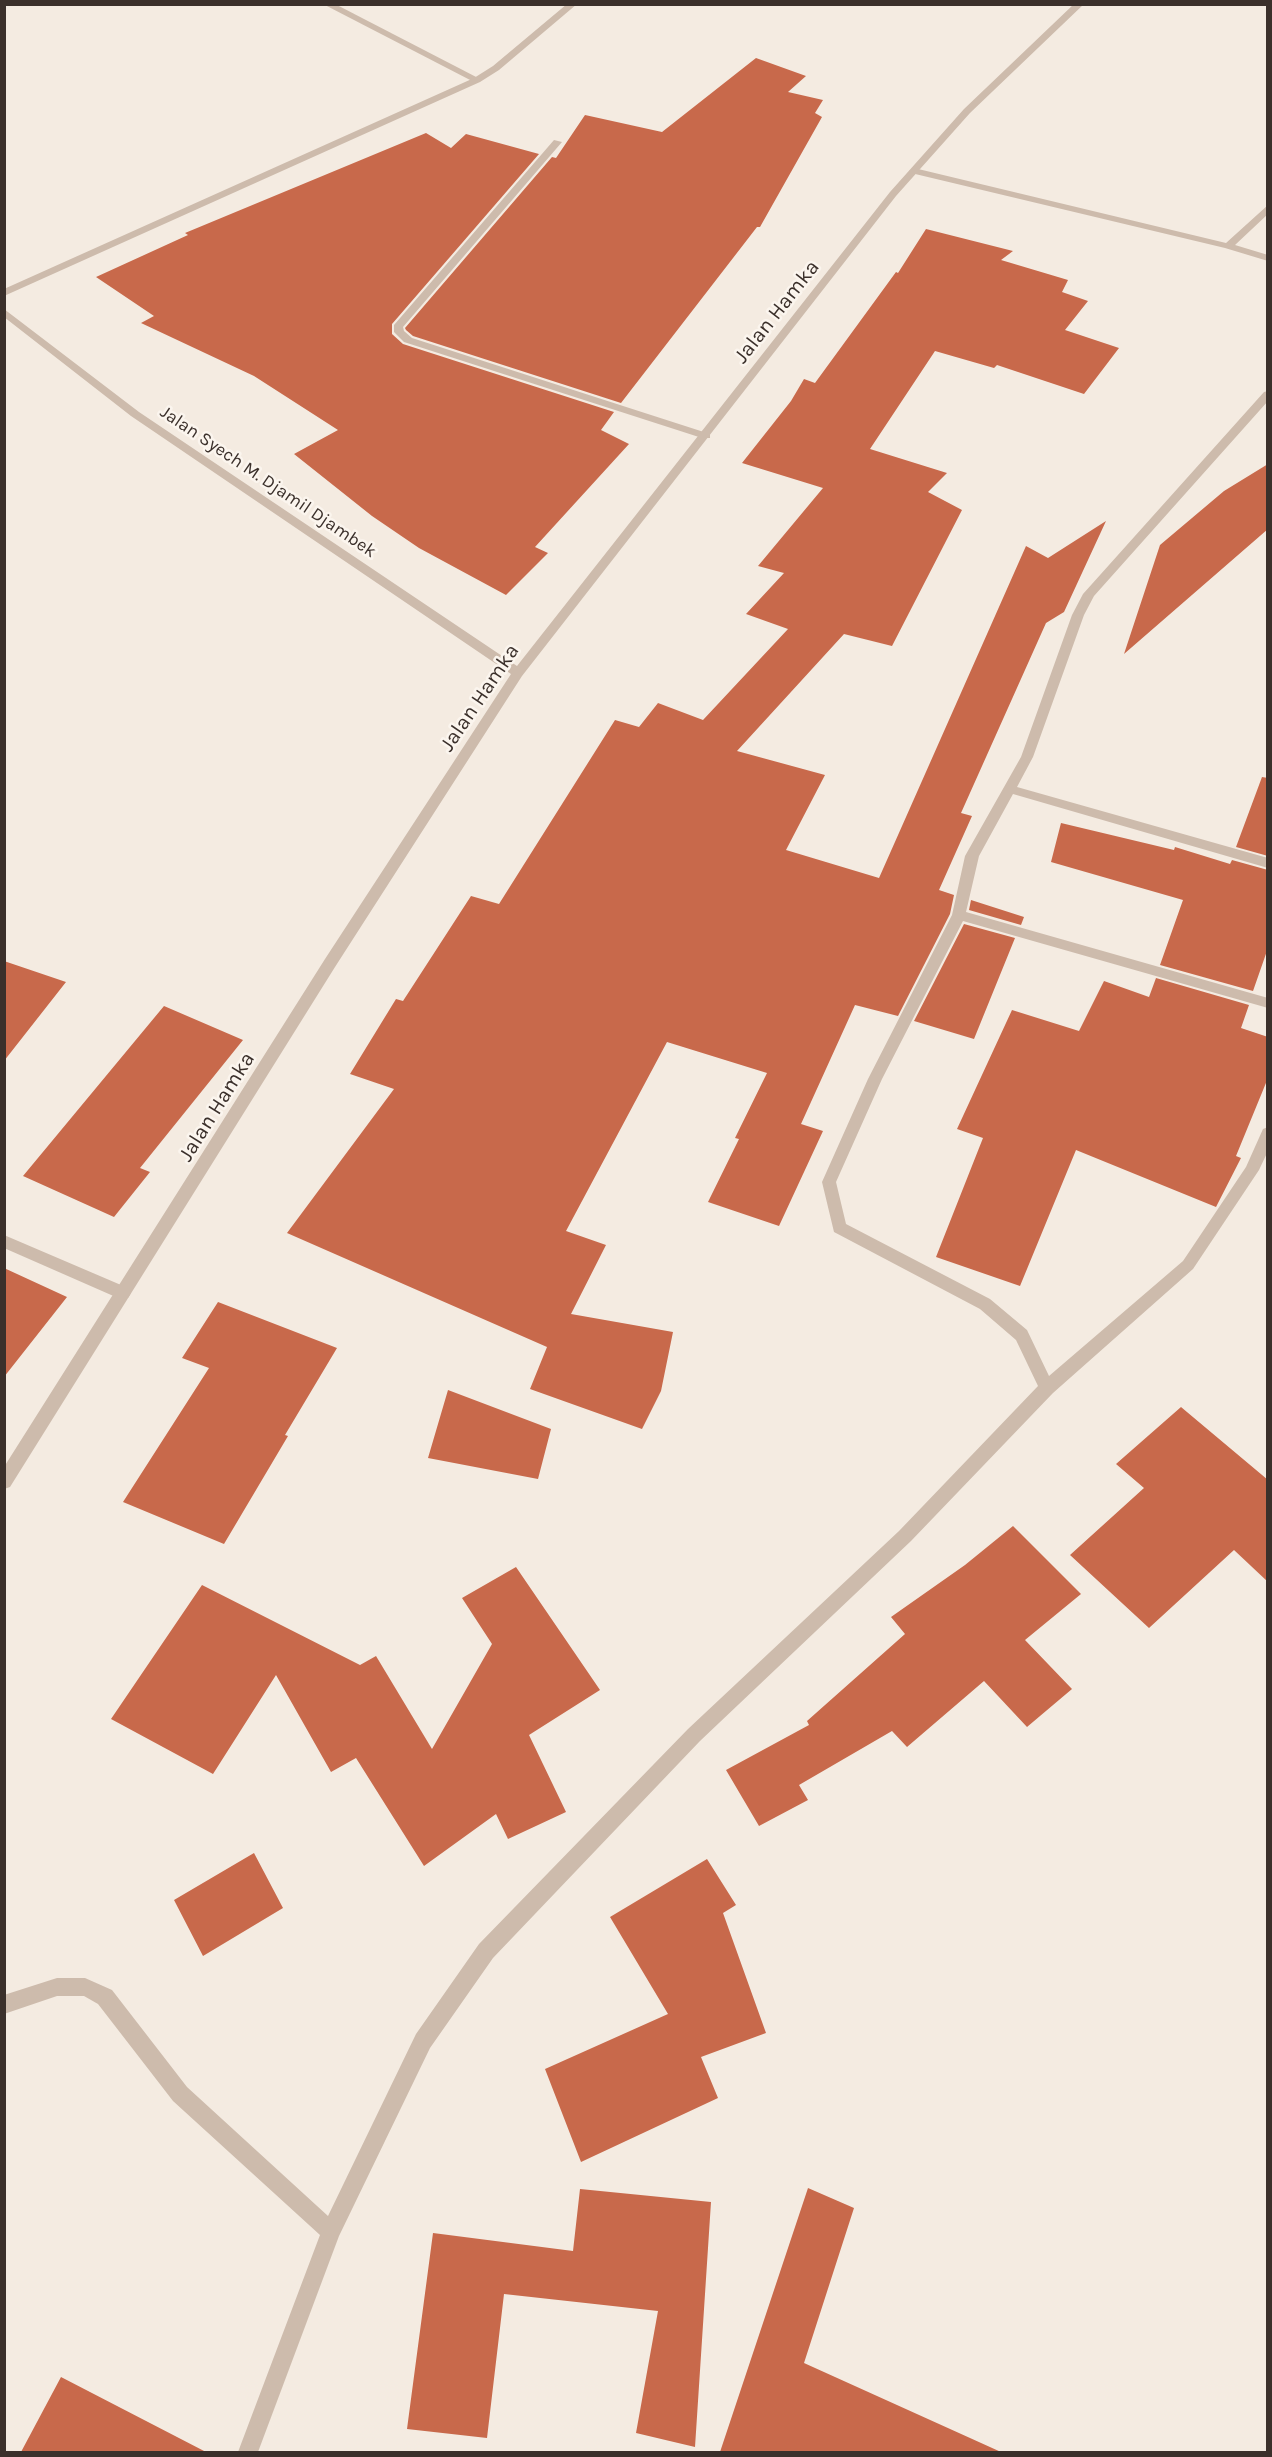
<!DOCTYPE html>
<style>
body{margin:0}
#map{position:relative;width:1272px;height:2457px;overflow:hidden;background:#f4ebe1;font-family:Karla,sans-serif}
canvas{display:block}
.frame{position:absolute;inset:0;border:6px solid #3b302b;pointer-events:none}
</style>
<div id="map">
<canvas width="1272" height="2457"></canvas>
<div class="frame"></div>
</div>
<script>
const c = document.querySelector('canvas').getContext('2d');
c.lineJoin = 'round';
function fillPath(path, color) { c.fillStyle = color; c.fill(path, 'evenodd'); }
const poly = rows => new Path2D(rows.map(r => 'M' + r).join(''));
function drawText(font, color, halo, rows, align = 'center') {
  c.font = font + ' Karla,sans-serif'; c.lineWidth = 5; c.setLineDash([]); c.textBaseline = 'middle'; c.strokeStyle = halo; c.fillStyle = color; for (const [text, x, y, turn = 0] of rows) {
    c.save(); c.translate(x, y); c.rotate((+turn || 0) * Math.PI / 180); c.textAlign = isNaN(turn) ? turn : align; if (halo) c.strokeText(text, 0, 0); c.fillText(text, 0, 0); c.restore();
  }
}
const building = poly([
 [756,58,806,76,788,92,823,100,815,113,822,117,760,227,757,227,621,403,413,336,406,330,405,328,552,157,556,158,585,115,662,132],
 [426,133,451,148,466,134,539,154,392,324,392,334,403,344,614,412,601,430,629,444,535,547,548,553,506,595,419,548,372,516,294,454,338,430,254,376,141,323,154,316,96,277,188,235,185,233],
 [926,229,1013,251,1001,260,1068,280,1062,292,1088,301,1065,330,1119,348,1084,394,997,365,994,368,935,351,870,449,947,473,928,492,962,510,892,646,844,634,737,751,825,775,786,850,879,878,1026,546,1048,558,1106,521,1064,612,1046,623,961,813,972,816,939,890,954,895,950,914,898,1016,855,1005,801,1124,823,1131,779,1226,708,1202,739,1139,735,1138,767,1073,667,1042,566,1231,606,1245,571,1314,673,1332,661,1391,642,1429,530,1389,547,1347,287,1233,394,1089,350,1074,396,999,403,1001,471,896,499,904,615,720,639,727,658,703,703,720,788,629,746,614,784,573,758,566,823,488,742,463,791,401,804,379,815,383,896,272,898,273],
 [1268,464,1268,529,1124,654,1160,545,1224,491],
 [1262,777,1268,778,1268,856,1236,847],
 [1061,823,1174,850,1175,847,1230,864,1232,860,1268,870,1268,948,1253,991,1160,965,1183,900,1051,862],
 [971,900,1024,917,1021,925,969,910],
 [964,924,1015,938,974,1039,914,1021],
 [4,961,66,982,4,1061],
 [1156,978,1249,1005,1241,1028,1268,1037,1268,1078,1236,1156,1241,1158,1216,1207,1076,1150,1020,1286,936,1257,983,1138,957,1129,1012,1010,1079,1031,1104,981,1149,997],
 [164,1006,243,1040,140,1168,150,1172,114,1217,23,1176],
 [4,1268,67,1297,4,1377],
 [218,1302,337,1348,285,1435,288,1436,224,1544,123,1502,209,1368,182,1358],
 [448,1390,551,1429,538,1479,428,1458],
 [1181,1407,1268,1480,1268,1582,1234,1550,1149,1628,1070,1555,1144,1488,1116,1464],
 [1013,1526,1081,1594,1025,1640,1072,1689,1027,1727,984,1681,907,1747,892,1731,799,1785,808,1800,759,1826,726,1770,809,1725,807,1721,905,1634,891,1617,965,1565],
 [516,1567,600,1690,529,1735,566,1812,508,1839,496,1814,424,1866,356,1758,331,1772,276,1675,213,1774,111,1719,202,1585,360,1665,376,1656,432,1749,492,1644,462,1598],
 [254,1853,283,1908,203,1956,174,1900],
 [707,1859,736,1905,723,1913,766,2033,701,2057,718,2098,581,2162,545,2069,668,2014,610,1917],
 [808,2188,854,2208,804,2363,1001,2452,720,2452],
 [580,2189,711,2202,695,2447,636,2433,658,2311,504,2294,487,2438,407,2429,433,2233,573,2251],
 [61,2377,206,2452,21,2452]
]);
const service = poly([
 [323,4,335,4,482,80,474,82,323,4]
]);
const minor = poly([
 [567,4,577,4,499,70,480,82,4,296,4,289,474,78,493,66,567,4],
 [554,140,562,142,403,327,404,331,412,338,710,434,710,438,702,438,404,342,394,332,394,325,554,140],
 [914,168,1226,243,1268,205,1268,214,1235,245,1268,255,1268,261,1225,248,911,173,909,171,914,168],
 [1268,391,1268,401,1094,596,1084,615,1033,757,1017,787,1268,858,1268,868,1013,794,979,856,966,912,1268,998,1268,1008,963,921,882,1079,836,1182,846,1224,990,1299,1027,1330,1049,1376,1183,1261,1246,1167,1263,1129,1268,1127,1268,1151,1259,1170,1193,1269,1053,1393,911,1541,700,1741,493,1958,430,2048,339,2236,258,2452,238,2452,320,2235,173,2101,98,2004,84,1996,57,1996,4,2014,4,1995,57,1978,85,1978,112,1990,187,2087,328,2216,416,2034,479,1944,688,1729,899,1531,1038,1386,1016,1340,980,1309,834,1232,822,1182,868,1079,952,915,965,856,1021,757,1072,615,1083,594,1264,392,1268,391],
 [4,1235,128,1288,131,1293,128,1298,123,1299,118,1298,4,1248,4,1235]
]);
const tertiary = poly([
 [1074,4,1084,4,970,113,896,196,522,676,335,967,10,1487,4,1489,4,1467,325,959,511,674,131,416,4,317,4,309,139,412,517,666,890,192,964,109,1074,4]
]);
const farStreetnames = [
 ["Jalan Syech M. Djamil Djambek",268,482,34]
];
const streetNames = [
 ["Jalan Hamka",777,312,-52],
 ["Jalan Hamka",480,698,-56],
 ["Jalan Hamka",217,1107,-58]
];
fillPath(building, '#c8694b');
fillPath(service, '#cdbbac');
fillPath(minor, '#cdbbac');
fillPath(tertiary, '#cdbbac');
drawText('18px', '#3b302b', '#fbf5ee', farStreetnames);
drawText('21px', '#3b302b', '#fbf5ee', streetNames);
</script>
